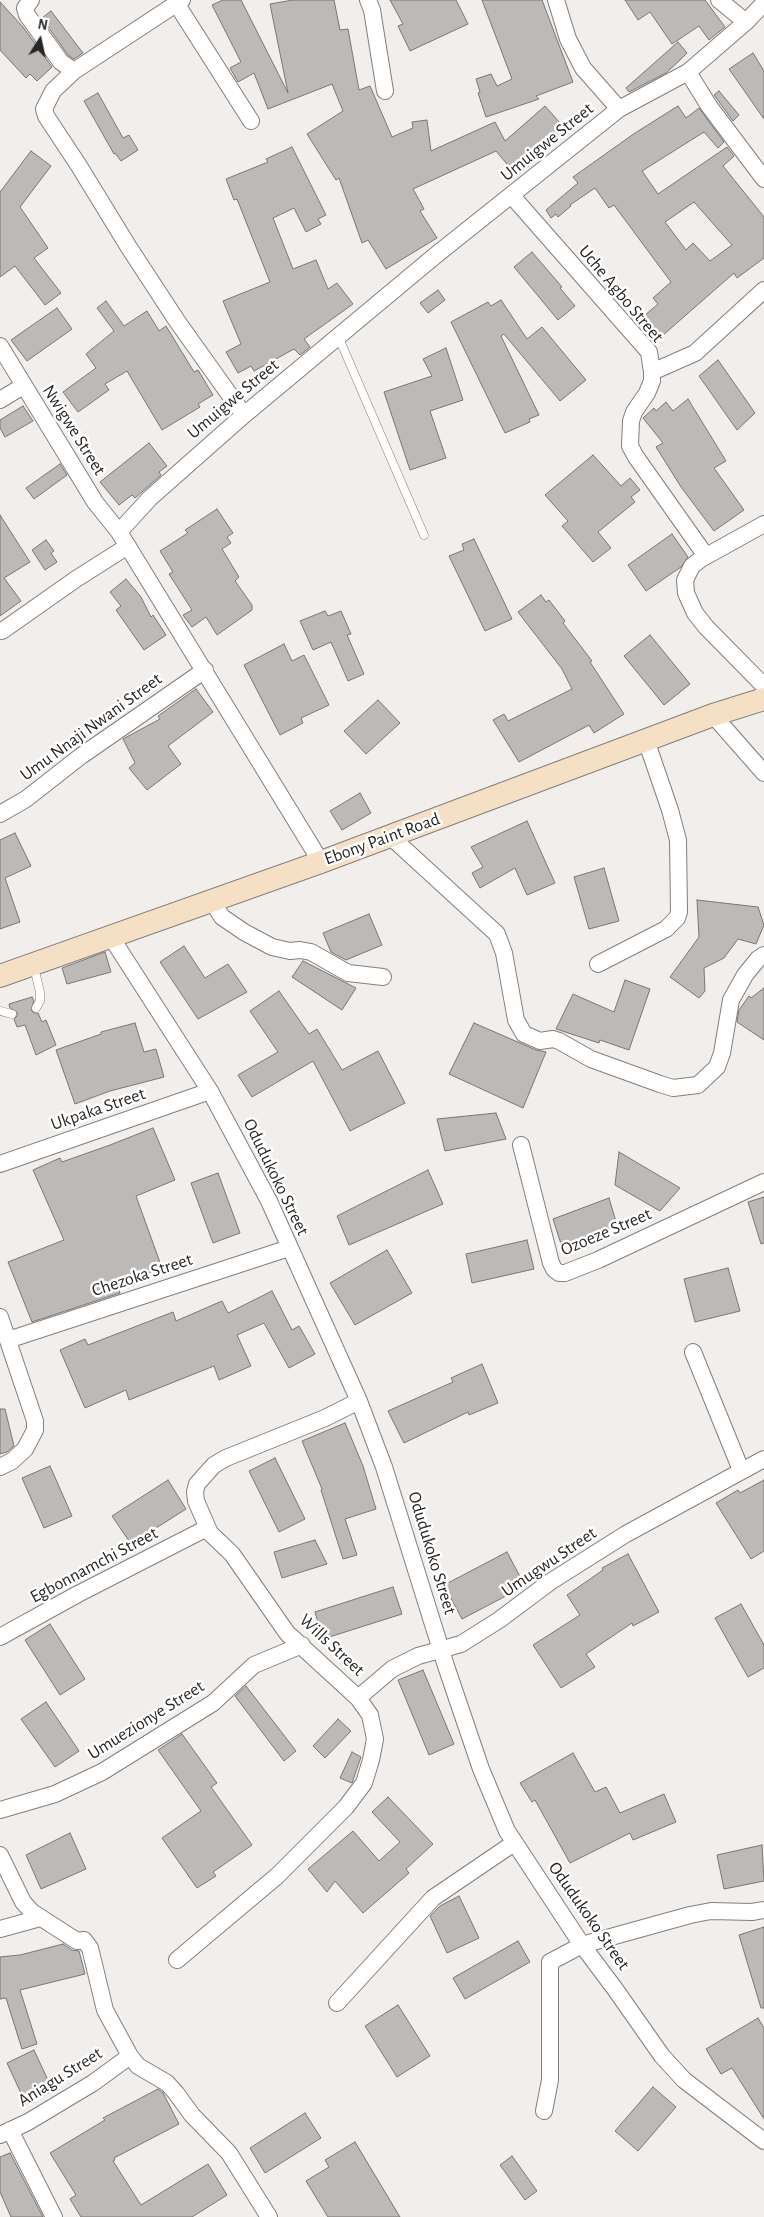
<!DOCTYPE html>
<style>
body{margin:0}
#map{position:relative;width:764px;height:2217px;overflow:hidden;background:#f1eeec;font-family:"Alegreya Sans",sans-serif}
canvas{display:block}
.north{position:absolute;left:15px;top:15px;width:50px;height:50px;-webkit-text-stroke:4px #fff;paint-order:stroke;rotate:10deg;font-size:14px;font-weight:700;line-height:20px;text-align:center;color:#272625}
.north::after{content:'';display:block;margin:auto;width:18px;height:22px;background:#272625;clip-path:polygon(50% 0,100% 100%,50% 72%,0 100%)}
</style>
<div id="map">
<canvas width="764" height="2217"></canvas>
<div class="north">N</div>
</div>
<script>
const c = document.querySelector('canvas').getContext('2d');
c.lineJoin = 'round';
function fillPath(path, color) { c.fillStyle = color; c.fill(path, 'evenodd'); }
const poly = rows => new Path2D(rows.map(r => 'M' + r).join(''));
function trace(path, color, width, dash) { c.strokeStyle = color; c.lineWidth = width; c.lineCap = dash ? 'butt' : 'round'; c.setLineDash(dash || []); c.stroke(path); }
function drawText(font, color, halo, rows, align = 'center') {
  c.font = font + ' "Alegreya Sans",sans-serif'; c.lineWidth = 5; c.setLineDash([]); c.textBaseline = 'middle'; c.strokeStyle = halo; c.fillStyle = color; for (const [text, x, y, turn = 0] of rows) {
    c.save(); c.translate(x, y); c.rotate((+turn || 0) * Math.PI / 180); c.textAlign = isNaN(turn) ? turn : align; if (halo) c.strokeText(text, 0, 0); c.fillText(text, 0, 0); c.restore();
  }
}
const building = poly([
 [223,0,241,0,288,93,270,4,293,0,334,0,340,30,348,29,359,90,370,86,392,137,413,128,412,122,427,120,431,151,495,122,505,141,545,106,568,132,517,176,496,151,413,189,424,209,420,211,437,238,386,269,368,240,362,243,339,178,336,180,307,134,343,111,332,84,268,109,254,73,238,82,230,68,241,62,212,5,223,0],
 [390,0,456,0,468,24,410,51,398,26,403,24,390,0],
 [482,0,542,0,573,82,536,96,539,99,486,117,478,93,480,92,476,79,491,74,497,86,512,79,482,0],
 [625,0,705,0,725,27,709,40,699,26,672,44,650,12,638,20,625,0],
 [0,2,23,27,52,67,37,81,30,74,26,78,0,50,0,2],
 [51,11,83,53,74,59,68,55,42,18,51,11],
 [678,42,687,53,679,61,666,73,629,92,626,88,678,42],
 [753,53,764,71,764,119,729,69,753,53],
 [719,91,739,115,733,121,714,95,719,91],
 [98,93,123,138,129,135,138,150,121,161,115,153,114,154,84,101,98,93],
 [678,106,686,118,699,108,724,142,718,148,704,132,642,171,658,194,727,147,734,156,723,166,764,217,764,258,737,278,734,273,662,336,644,316,658,304,653,298,671,282,614,205,609,208,595,188,570,205,571,206,558,217,556,214,551,218,546,210,578,183,573,177,635,133,678,106],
 [694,202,732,245,710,261,693,243,686,250,665,222,694,202],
 [292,147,326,215,318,219,321,224,306,232,294,208,273,218,293,269,316,260,328,289,337,283,353,304,304,339,310,347,300,355,294,349,254,371,251,366,238,373,226,352,241,344,223,301,270,282,237,199,234,200,226,179,268,162,266,159,292,147],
 [31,151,51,166,20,207,48,248,34,258,61,293,45,305,15,266,0,277,0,192,31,151],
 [532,252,562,287,560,288,575,306,558,320,514,267,532,252],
 [438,290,445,300,428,313,420,303,438,290],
 [501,300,527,339,542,327,586,380,560,401,504,334,501,336,539,415,529,419,530,422,505,433,451,322,488,302,491,306,501,300],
 [106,301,124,326,147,311,159,331,166,326,194,372,198,370,213,395,198,404,200,407,162,430,127,371,105,384,109,390,78,412,63,392,96,368,86,354,114,331,97,308,106,301],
 [57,308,72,329,27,361,11,340,57,308],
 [446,348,463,400,430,411,446,458,410,470,384,392,432,376,423,359,446,348],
 [718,360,755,413,737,430,699,376,718,360],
 [688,399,726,461,714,468,744,510,714,531,681,487,656,447,663,443,643,418,654,408,656,411,666,402,673,411,688,399],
 [23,406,33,421,5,437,0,428,0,420,23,406],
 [149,443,167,466,159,472,161,475,143,491,135,498,132,495,119,505,100,482,149,443],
 [593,455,621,486,630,478,640,490,631,497,635,502,598,532,611,548,593,562,562,526,568,521,545,495,593,455],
 [60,464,67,475,34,499,26,488,60,464],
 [217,509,233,533,227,537,231,543,222,549,239,577,235,581,252,605,252,610,217,635,206,617,192,627,183,615,192,610,169,574,173,572,160,551,188,533,185,530,217,509],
 [0,515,30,562,4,578,21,601,0,616,0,515],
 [672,534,688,557,681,567,646,591,628,565,672,534],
 [474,539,512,619,485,631,449,556,464,550,462,544,474,539],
 [46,540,54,551,51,553,57,562,45,570,32,550,46,540],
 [126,579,141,597,151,617,153,615,166,635,144,650,116,610,121,606,110,592,126,579],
 [541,595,546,602,549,600,565,621,563,623,592,661,590,662,624,714,594,733,589,725,519,762,493,720,504,714,508,721,572,689,562,669,518,612,541,595],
 [325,611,328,616,341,611,351,634,347,635,364,674,348,681,331,642,313,650,300,621,325,611],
 [650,635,690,684,664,705,624,656,650,635],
 [284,644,292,661,304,655,329,705,301,718,303,723,280,735,244,665,284,644],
 [196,689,213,712,168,746,181,764,147,790,129,768,135,763,123,739,160,719,158,716,196,689],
 [378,700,400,723,366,754,344,731,378,700],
 [360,793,371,813,342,830,330,811,360,793],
 [527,821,555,883,527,895,515,868,480,888,472,873,483,867,471,847,527,821],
 [15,833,31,866,5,878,20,922,0,929,0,840,15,833],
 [604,868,619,921,589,929,574,877,604,868],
 [697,900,758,907,764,925,756,944,738,939,724,958,704,968,705,991,699,998,670,977,699,937,697,900],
 [369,914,382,945,346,960,331,952,323,933,369,914],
 [184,946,205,978,228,964,247,992,198,1019,160,962,184,946],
 [105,952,111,972,67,984,62,968,105,952],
 [303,961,356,988,342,1010,292,977,303,961],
 [625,980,650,989,629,1050,600,1040,599,1043,556,1029,573,994,614,1012,625,980],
 [764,988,764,1040,737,1022,739,1010,749,996,751,998,764,988],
 [279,991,309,1034,317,1029,342,1070,378,1051,405,1103,350,1131,313,1061,252,1097,238,1075,278,1052,250,1011,279,991],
 [32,997,34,1001,31,1010,34,1013,38,1013,42,1022,46,1020,56,1045,36,1055,25,1025,17,1027,14,1019,17,1016,17,1012,10,1008,9,1004,32,997],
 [135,1023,144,1052,156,1049,164,1077,110,1091,75,1104,56,1050,101,1034,101,1032,135,1023],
 [474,1023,536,1050,546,1052,523,1108,449,1074,474,1023],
 [496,1113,506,1139,445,1151,437,1119,496,1113],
 [153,1128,175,1180,136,1196,162,1268,117,1284,120,1293,32,1322,8,1262,64,1240,33,1170,60,1158,62,1162,110,1145,153,1128],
 [619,1152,680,1188,660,1211,615,1185,619,1152],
 [428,1170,443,1204,349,1245,337,1216,428,1170],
 [218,1173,240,1233,213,1243,191,1183,218,1173],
 [764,1197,764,1243,761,1244,748,1202,764,1197],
 [609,1198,617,1225,562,1247,553,1219,609,1198],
 [527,1240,534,1269,472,1283,466,1254,527,1240],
 [387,1250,412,1293,355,1325,330,1283,387,1250],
 [728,1268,740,1311,695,1322,684,1279,728,1268],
 [272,1291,292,1330,299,1326,315,1354,289,1368,264,1323,237,1335,251,1366,219,1380,214,1366,129,1400,126,1390,85,1408,60,1350,85,1339,88,1345,173,1312,176,1321,222,1301,228,1313,272,1291],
 [482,1364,498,1403,469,1415,468,1412,404,1443,388,1411,453,1382,451,1378,482,1364],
 [0,1409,5,1409,14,1446,7,1452,0,1454,0,1409],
 [345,1423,363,1466,376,1509,345,1519,357,1555,343,1559,321,1490,322,1489,302,1441,345,1423],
 [275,1458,305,1519,279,1532,249,1471,275,1458],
 [50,1466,72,1516,44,1528,22,1478,50,1466],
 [168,1480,186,1509,131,1544,112,1516,168,1480],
 [764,1480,764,1551,751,1559,716,1503,738,1490,740,1493,764,1480],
 [315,1540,327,1564,282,1578,274,1552,315,1540],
 [507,1552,525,1586,462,1619,444,1585,507,1552],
 [628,1554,659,1612,633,1626,632,1623,586,1654,595,1667,561,1688,533,1645,580,1615,567,1595,603,1570,602,1568,628,1554],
 [393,1587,402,1614,323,1639,315,1612,393,1587],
 [741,1604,764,1645,764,1668,748,1677,715,1618,741,1604],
 [50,1624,85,1679,60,1695,25,1640,50,1624],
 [423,1670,454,1744,429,1755,398,1680,423,1670],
 [246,1686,296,1751,284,1761,235,1696,246,1686],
 [46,1702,79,1751,55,1767,21,1719,46,1702],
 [338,1719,351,1731,325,1758,313,1746,338,1719],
 [182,1734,217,1783,211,1787,252,1845,213,1872,216,1876,197,1888,162,1838,201,1811,158,1750,182,1734],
 [352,1752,361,1757,352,1783,340,1778,352,1752],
 [573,1753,595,1792,606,1787,620,1813,664,1794,676,1822,633,1840,630,1833,570,1863,535,1800,532,1802,520,1783,573,1753],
 [388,1797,433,1844,406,1869,409,1873,363,1913,335,1881,327,1892,308,1869,353,1831,379,1861,400,1842,372,1812,388,1797],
 [70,1833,86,1869,41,1889,26,1855,70,1833],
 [762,1845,764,1881,724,1889,717,1855,762,1845],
 [459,1896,479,1938,447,1953,430,1916,440,1906,459,1896],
 [764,1927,764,2008,761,2008,739,1935,764,1927],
 [518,1941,530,1962,465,1999,453,1978,518,1941],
 [63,1944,72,1950,79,1951,85,1974,20,1990,37,2044,22,2049,6,1998,0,1999,0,1957,20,1955,63,1944],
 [398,2005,430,2056,397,2077,365,2026,398,2005],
 [758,2018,764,2028,764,2119,732,2068,721,2074,706,2049,758,2018],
 [34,2050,53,2091,26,2104,7,2063,34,2050],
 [653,2087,676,2107,638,2151,615,2131,653,2087],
 [158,2089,163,2093,179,2124,114,2158,115,2160,113,2161,141,2205,208,2164,227,2195,192,2217,81,2217,70,2199,76,2195,50,2153,105,2120,103,2118,158,2089],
 [305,2113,321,2138,265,2173,250,2148,305,2113],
 [355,2142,400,2217,328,2217,306,2181,329,2167,325,2160,355,2142],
 [10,2153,43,2217,11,2217,0,2192,0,2157,10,2153],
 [512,2156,537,2191,525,2200,500,2165,512,2156]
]);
const lane = poly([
 [338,336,424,535],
 [34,967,40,992,40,1001,36,1008],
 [0,1011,12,1014]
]);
const street = poly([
 [31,0,25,8,27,15,61,62,74,71],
 [182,0,74,71,53,91,44,109,46,116,79,166,128,246,177,321,244,415],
 [368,0,372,10,385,91],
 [556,0,568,39,583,68,619,109],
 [719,0,746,22],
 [176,3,251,121],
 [688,72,709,106,764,179],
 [512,196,649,352,652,372,652,381,647,393,634,412,631,421,630,446,636,457,706,556],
 [0,346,95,502,119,532],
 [652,372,695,353,764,290],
 [0,400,23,386],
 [764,524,701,559,692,566,685,580,686,593,695,613,706,627,764,686],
 [2,631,76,579,128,546],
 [713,715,764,773],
 [0,814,26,799,81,756,205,670],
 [390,836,497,934,504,953,516,1020,524,1034,540,1041,553,1039,559,1041,591,1059,660,1084,673,1088,698,1085,717,1067,722,1053,731,1000,745,975,758,959,764,955],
 [321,862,119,532,150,498,244,415,436,255,619,109,688,72,746,22,764,3],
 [212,901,222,917,244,932,272,947,290,951,300,950,311,952,348,973,383,977],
 [111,937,210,1091,269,1201,359,1401,384,1467,446,1666,481,1769,507,1831,582,1945,615,1989,662,2056,684,2080,764,2141],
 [598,964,666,929,677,918,679,912,678,840,670,810,646,740],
 [521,1145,551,1263,554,1269,559,1273,565,1273,598,1260,764,1182],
 [0,1164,210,1091],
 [0,1317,35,1421,35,1430,25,1449,12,1461,0,1467],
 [8,1340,289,1248],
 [693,1352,741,1470],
 [0,1637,78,1594,207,1528],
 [358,1698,392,1669,418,1656,461,1644,499,1620,550,1582,626,1534,764,1459],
 [0,1810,55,1794,102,1772,213,1703,254,1665,302,1645],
 [0,1855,23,1902,32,1912,77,1941,84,1940,90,1948,105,2010,130,2056,138,2066,167,2083,176,2093,192,2115,229,2153,269,2217],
 [0,1929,40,1918],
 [177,1960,277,1876,346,1807,364,1783,371,1760,375,1739,370,1715,358,1698,287,1633,232,1554,210,1533,196,1501,195,1492,197,1484,214,1465,226,1458,325,1418,359,1401],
 [337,2003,433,1898,514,1843],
 [544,2111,550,2080,550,1962,582,1945,690,1915,711,1911,752,1912,764,1910],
 [10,2130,54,2217],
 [0,2135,28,2122,93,2083,130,2056]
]);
const secondary = poly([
 [0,976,321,862,713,715,764,699]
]);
const streetNames = [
 ["Umuigwe Street",547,142,-39],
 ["Uche Agbo Street",621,294,50],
 ["Umuigwe Street",233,399,-40],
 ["Nwigwe Street",74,430,58],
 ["Umu Nnaji Nwani Street",91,727,-36],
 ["Ebony Paint Road",382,839,-20],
 ["Ukpaka Street",98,1109,-19],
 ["Odudukoko Street",276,1177,64],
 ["Ozoeze Street",606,1232,-23],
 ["Chezoka Street",142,1275,-18],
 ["Odudukoko Street",432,1553,73],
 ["Umugwu Street",549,1562,-34],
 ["Egbonnamchi Street",94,1565,-28],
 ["Wills Street",332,1645,43],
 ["Umuezionye Street",146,1720,-32],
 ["Odudukoko Street",589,1916,55],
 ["Aniagu Street",60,2077,-32]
];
fillPath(building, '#bcb9b6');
trace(building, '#797774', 1);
trace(lane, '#827f7d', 9);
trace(street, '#827f7d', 18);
trace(secondary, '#827f7d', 24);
trace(lane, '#fff', 8);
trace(street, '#fff', 16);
trace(secondary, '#f6e0c5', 22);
drawText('18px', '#272625', '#fff', streetNames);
</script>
